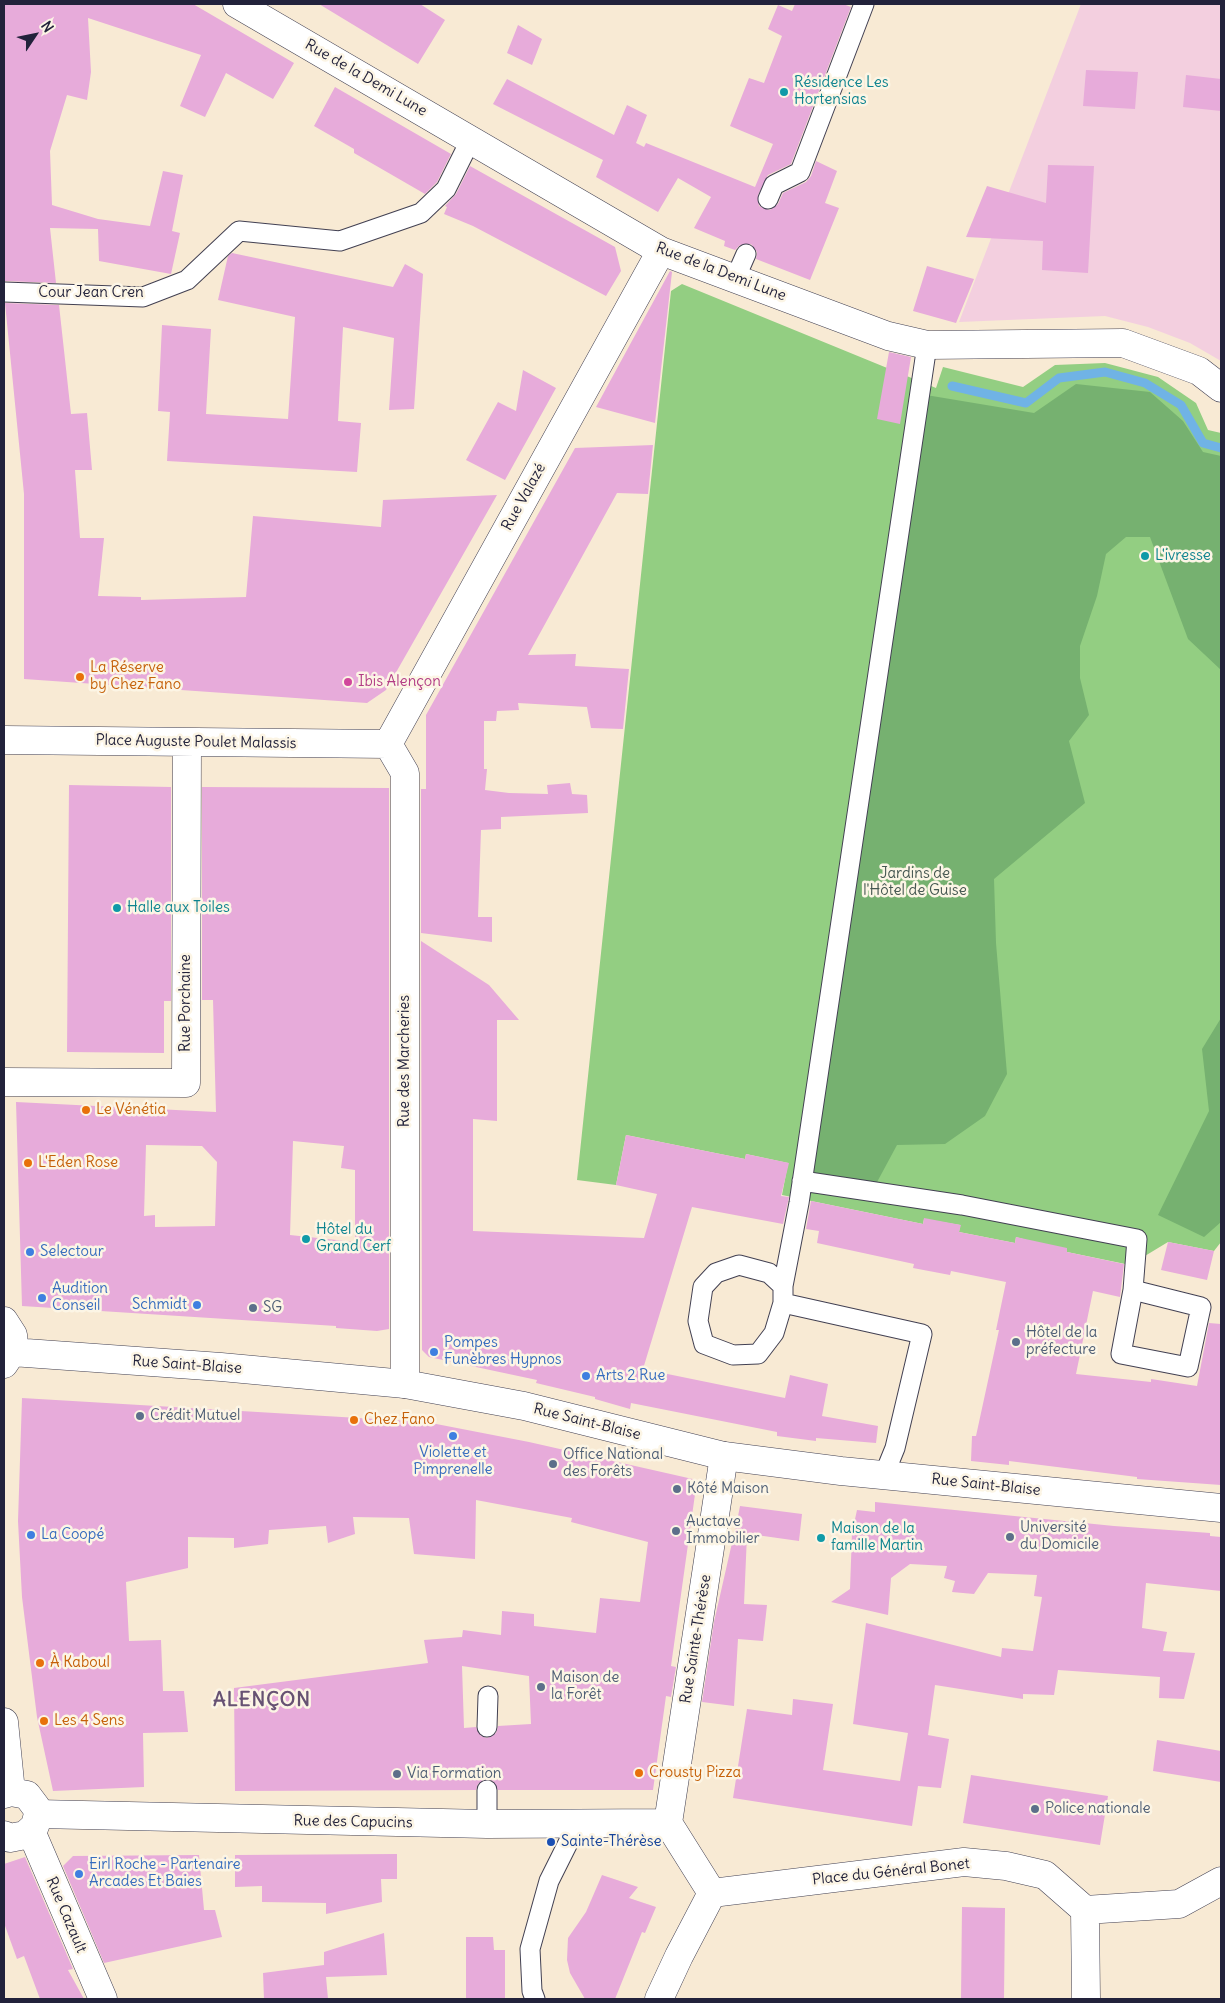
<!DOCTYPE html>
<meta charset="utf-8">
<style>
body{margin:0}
#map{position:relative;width:1225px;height:2003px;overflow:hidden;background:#f8ead4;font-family:Delius,sans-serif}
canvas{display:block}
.frame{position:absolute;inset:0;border:5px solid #22223b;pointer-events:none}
.north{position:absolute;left:10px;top:10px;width:50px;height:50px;-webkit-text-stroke:4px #fcf5e5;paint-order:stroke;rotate:56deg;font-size:14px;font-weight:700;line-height:20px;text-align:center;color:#22223b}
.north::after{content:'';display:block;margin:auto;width:18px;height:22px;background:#22223b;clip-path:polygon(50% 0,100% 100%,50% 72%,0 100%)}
</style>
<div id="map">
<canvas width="1225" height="2003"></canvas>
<div class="frame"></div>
<div class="north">N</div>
</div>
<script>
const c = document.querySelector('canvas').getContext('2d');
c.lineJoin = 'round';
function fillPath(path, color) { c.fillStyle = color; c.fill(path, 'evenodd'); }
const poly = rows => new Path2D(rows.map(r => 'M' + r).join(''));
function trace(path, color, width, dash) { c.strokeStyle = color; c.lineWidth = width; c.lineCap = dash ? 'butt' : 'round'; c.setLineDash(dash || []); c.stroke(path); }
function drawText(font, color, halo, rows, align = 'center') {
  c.font = font + ' Delius,sans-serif'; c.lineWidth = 5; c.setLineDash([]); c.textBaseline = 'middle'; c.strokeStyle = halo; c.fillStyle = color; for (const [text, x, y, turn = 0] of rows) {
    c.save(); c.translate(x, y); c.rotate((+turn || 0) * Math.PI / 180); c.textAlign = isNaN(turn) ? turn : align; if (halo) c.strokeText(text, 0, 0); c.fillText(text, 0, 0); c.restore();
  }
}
const built = poly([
 [1081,4,1221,4,1221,361,1190,343,1148,327,1105,316,959,322]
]);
const green = poly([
 [682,284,936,388,943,367,1023,387,1055,365,1105,363,1158,377,1196,403,1208,430,1221,433,1221,1242,1214,1251,1168,1242,1130,1265,1067,1252,1016,1237,1015,1243,959,1232,960,1225,924,1219,923,1224,782,1195,788,1163,746,1154,745,1159,626,1135,616,1185,577,1180,671,291]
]);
const forest = poly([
 [1076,384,1150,392,1183,421,1203,452,1221,456,1221,670,1188,639,1150,537,1126,537,1106,554,1097,596,1080,646,1080,678,1089,715,1069,741,1085,803,994,879,996,943,1007,1074,985,1116,945,1144,897,1145,876,1184,811,1179,926,395,1034,413],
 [1221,1018,1221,1222,1204,1237,1158,1215,1209,1111,1202,1049]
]);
const stream = poly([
 [952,386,1026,403,1059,378,1105,372,1145,383,1181,405,1203,443,1221,448]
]);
const building = poly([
 [4,4,193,4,294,63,273,99,226,73,205,117,180,106,201,55,88,18,91,72,87,100,67,95,50,151,52,205,98,219,150,226,163,171,183,175,172,231,180,233,171,274,99,261,98,229,50,228,56,283,4,281],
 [319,4,420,4,445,20,418,64],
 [795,4,843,4,851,7,791,164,768,175,758,195,759,206,770,210,778,204,783,193,806,182,811,176,816,161,837,171,825,203,839,208,810,280,756,259,757,252,751,244,740,245,735,250,724,246,725,241,694,228,711,197,678,178,658,212,596,177,603,160,493,104,507,79,614,135,627,105,647,115,636,143,644,147,646,143,755,187,773,144,730,126,749,78,764,83,782,36,768,29,778,5,792,11],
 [518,25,542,39,532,65,507,53],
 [1086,70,1138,72,1135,109,1083,106],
 [1186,75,1221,79,1221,111,1183,107],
 [335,87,451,154,437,182,425,194,354,153,354,149,314,126],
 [1048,165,1094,166,1088,273,1042,270,1043,241,966,237,987,186,1046,203],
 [470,166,615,247,621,271,606,296,473,226,444,214,447,207,445,206,456,194],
 [232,253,393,287,405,264,423,274,414,409,389,410,394,338,343,327,338,421,361,423,357,472,167,461,170,412,158,411,162,325,211,329,206,414,288,419,295,317,218,300,228,256],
 [927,266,974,279,956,323,913,311],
 [670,271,672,272,655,423,596,407],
 [5,303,59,305,71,414,87,413,92,470,75,470,80,538,104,538,98,596,141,597,141,600,246,597,253,516,381,527,383,500,497,495,386,690,367,703,24,679,24,494],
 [889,352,911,357,900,424,877,419],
 [523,370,556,388,505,480,466,460,498,402,516,411],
 [653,445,648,494,617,493,528,655,576,654,575,666,629,669,623,729,591,728,587,707,518,703,519,710,497,711,496,721,484,721,484,769,487,769,485,790,509,793,548,794,547,785,570,783,572,794,587,795,588,813,501,817,501,829,481,830,478,917,492,917,492,942,421,933,421,789,426,789,426,715,575,448],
 [69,785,171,787,171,1001,164,1001,164,1053,67,1052],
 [202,787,389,788,389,1329,377,1331,336,1328,336,1326,22,1306,16,1102,216,1112,213,1000,202,1000],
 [293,1141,344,1146,341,1168,355,1170,355,1242,290,1235],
 [146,1145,202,1146,217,1162,215,1226,155,1227,155,1215,144,1216],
 [421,941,489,985,519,1020,497,1020,497,1121,473,1119,473,1231,644,1238,657,1194,616,1185,626,1135,745,1159,746,1154,789,1163,781,1196,789,1197,783,1224,692,1207,643,1369,785,1398,790,1375,828,1384,822,1416,878,1426,876,1443,816,1438,816,1441,777,1436,777,1432,631,1403,630,1409,595,1399,595,1397,536,1383,537,1380,429,1357,422,1350],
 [811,1201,923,1224,924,1218,961,1225,959,1232,1015,1243,1016,1237,1067,1248,1067,1252,1124,1264,1120,1297,1093,1291,1076,1374,1151,1382,1151,1379,1197,1386,1209,1323,1221,1324,1221,1485,1137,1479,1137,1477,1009,1461,1009,1465,971,1461,972,1436,976,1436,999,1330,996,1330,1006,1282,951,1271,950,1275,913,1268,914,1264,817,1243,819,1231,806,1229],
 [1168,1242,1214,1251,1207,1280,1161,1270],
 [22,1398,426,1422,529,1442,697,1480,671,1666,676,1667,671,1697,666,1696,653,1790,498,1790,493,1781,487,1779,478,1784,476,1790,235,1791,234,1688,428,1663,424,1640,462,1637,463,1630,501,1635,502,1611,534,1614,534,1626,596,1633,600,1598,640,1602,648,1542,571,1522,572,1518,476,1500,475,1559,414,1554,409,1518,353,1517,355,1534,328,1543,326,1526,269,1530,268,1544,234,1548,234,1538,188,1537,188,1568,126,1582,129,1641,161,1640,163,1691,184,1691,188,1732,143,1733,144,1787,53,1791,37,1717,22,1597,18,1521],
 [462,1666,529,1676,531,1724,498,1726,496,1733,487,1738,481,1736,476,1727,464,1728],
 [875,1502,1114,1526,1210,1533,1210,1536,1221,1537,1221,1591,1146,1583,1142,1628,1167,1632,1163,1651,1195,1653,1184,1699,1159,1698,1160,1677,1058,1670,1054,1695,1023,1694,1023,1699,935,1685,928,1735,949,1739,941,1788,918,1786,912,1826,733,1798,747,1709,792,1715,793,1699,833,1704,823,1770,900,1781,908,1733,853,1724,866,1623,1001,1657,1002,1648,1033,1651,1042,1597,1034,1596,1037,1575,988,1573,974,1594,952,1592,955,1581,944,1578,947,1566,910,1564,891,1578,888,1615,831,1602,850,1589,852,1533,857,1510,875,1512],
 [740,1506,802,1514,799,1541,735,1532],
 [734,1534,747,1535,744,1604,767,1605,763,1641,738,1639,734,1706,702,1702,714,1622],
 [1157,1740,1221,1751,1221,1782,1153,1771],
 [971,1775,1108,1796,1100,1845,963,1823],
 [397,1854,397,1879,381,1879,382,1902,326,1914,326,1903,262,1902,262,1886,235,1887,235,1855],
 [199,1855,204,1910,215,1910,222,1937,104,1963,63,1866,73,1856],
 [25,1857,73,1969,68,1970,84,1999,40,1999,24,1956,17,1959,4,1923,4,1864],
 [602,1875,638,1887,629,1898,656,1907,645,1933,642,1932,615,1999,585,1999,570,1973,567,1960,568,1938,586,1912],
 [962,1907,1005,1908,1004,1999,961,1999],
 [384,1933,387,1975,326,1977,328,1999,264,1999,263,1973,324,1965,324,1952],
 [466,1937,493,1937,494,1950,505,1950,505,1999,466,1999]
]);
const service = poly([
 [768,199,774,185,800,172,864,4],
 [735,279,746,254],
 [4,292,143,297,187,280,239,231,340,241,421,213,446,189,471,139],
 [802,1181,962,1205,1137,1239,1133,1290,1121,1354,1188,1367,1201,1307,1133,1290],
 [783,1303,774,1333,758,1354,733,1355,704,1344,698,1321,703,1287,716,1273,739,1265,769,1273,783,1286],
 [884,1475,895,1448,922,1334,783,1303,783,1286,799,1203,927,345],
 [487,1727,488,1696],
 [487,1790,487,1824],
 [535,1999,532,1991,530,1949,549,1881,578,1823]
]);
const minor = poly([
 [237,4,661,251,888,336,927,345,1123,343,1199,371,1221,388],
 [4,740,388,744],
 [388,744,405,773,405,1384],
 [388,744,661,251],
 [4,1082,186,1083,187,742],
 [38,1814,487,1824,668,1823],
 [668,1823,724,1456],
 [668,1823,712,1893],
 [712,1893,964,1862,1006,1866,1045,1875,1085,1910,1086,1999],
 [1085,1910,1179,1904,1221,1881],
 [659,1999,679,1956,712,1893]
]);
const tertiary = poly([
 [4,1321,13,1335,14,1344,12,1352,4,1364],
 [12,1352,221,1367,405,1384,524,1406,724,1456,841,1471,1221,1508],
 [4,1722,11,1792],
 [4,1794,11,1792,27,1795,36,1807,38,1814,35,1826,25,1835,10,1838,4,1835],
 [31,1831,103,1999]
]);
const markers = [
 [784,92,5,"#0f9aa8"],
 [1145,556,5,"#0f9aa8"],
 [80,677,5,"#e8710a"],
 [348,682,5,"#d1479c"],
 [117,908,5,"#0f9aa8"],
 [86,1110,5,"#e8710a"],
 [28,1163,5,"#e8710a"],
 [306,1239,5,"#0f9aa8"],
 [30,1252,5,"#3f7fe0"],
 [42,1298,5,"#3f7fe0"],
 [197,1305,5,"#3f7fe0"],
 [253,1308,5,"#5c6f8a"],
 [1016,1342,5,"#5c6f8a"],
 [434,1352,5,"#3f7fe0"],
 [586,1376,5,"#3f7fe0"],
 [140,1416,5,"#5c6f8a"],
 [354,1420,5,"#e8710a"],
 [453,1436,5,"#3f7fe0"],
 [553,1464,5,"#5c6f8a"],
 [677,1489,5,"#5c6f8a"],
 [676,1531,5,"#5c6f8a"],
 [31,1535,5,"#3f7fe0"],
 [1010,1537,5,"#5c6f8a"],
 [821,1538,5,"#0f9aa8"],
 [40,1663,5,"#e8710a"],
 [541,1687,5,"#5c6f8a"],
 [44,1721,5,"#e8710a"],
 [639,1773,5,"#e8710a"],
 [397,1774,5,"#5c6f8a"],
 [1035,1809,5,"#5c6f8a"],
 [551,1842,5,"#1a4fb4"],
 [79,1874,5,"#3f7fe0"]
];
const streetNames = [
 ["Rue de la Demi Lune",366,78,30],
 ["Rue de la Demi Lune",721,272,21],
 ["Cour Jean Cren",91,293],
 ["Rue Valazé",524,497,-61],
 ["Place Auguste Poulet Malassis",196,742,1],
 ["Rue Porchaine",186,1003,-90],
 ["Rue des Marcheries",405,1061,-90],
 ["Rue Saint-Blaise",187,1365,4],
 ["Rue Saint-Blaise",587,1422,14],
 ["Rue Saint-Blaise",986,1485,6],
 ["Rue Sainte-Thérèse",696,1639,-81],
 ["Rue des Capucins",353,1822,1],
 ["Place du Général Bonet",891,1872,-6],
 ["Rue Cazault",66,1915,67]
];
const cultureNames = [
 ["Résidence Les",794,83],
 ["Hortensias",794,100],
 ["L'ivresse",1155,556],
 ["Halle aux Toiles",127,908],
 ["Hôtel du",316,1230],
 ["Grand Cerf",316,1247],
 ["Maison de la",831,1529],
 ["famille Martin",831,1546]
];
const foodNames = [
 ["La Réserve",90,668],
 ["by Chez Fano",90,685],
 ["Le Vénétia",96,1110],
 ["L'Eden Rose",38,1163],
 ["Chez Fano",364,1420],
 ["À Kaboul",50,1663],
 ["Les 4 Sens",54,1721],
 ["Crousty Pizza",649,1773]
];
const hotelNames = [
 ["Ibis Alençon",358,682]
];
const parkNames = [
 ["Jardins de",915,874],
 ["l'Hôtel de Guise",915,891]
];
const shopNames = [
 ["Selectour",40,1252],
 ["Audition",52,1289],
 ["Conseil",52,1306],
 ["Schmidt",187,1305,"right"],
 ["Pompes",444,1343],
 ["Funèbres Hypnos",444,1360],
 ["Arts 2 Rue",596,1376],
 ["Violette et",453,1453,"center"],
 ["Pimprenelle",453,1470,"center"],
 ["La Coopé",41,1535],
 ["Eirl Roche - Partenaire",89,1865],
 ["Arcades Et Baies",89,1882]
];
const serviceNames = [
 ["SG",263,1308],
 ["Hôtel de la",1026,1333],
 ["préfecture",1026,1350],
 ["Crédit Mutuel",150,1416],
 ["Office National",563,1455],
 ["des Forêts",563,1472],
 ["Kôté Maison",687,1489],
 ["Auctave",686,1522],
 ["Immobilier",686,1539],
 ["Université",1020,1528],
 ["du Domicile",1020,1545],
 ["Maison de",551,1678],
 ["la Forêt",551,1695],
 ["Via Formation",407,1774],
 ["Police nationale",1045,1809]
];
const transitNames = [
 ["Sainte-Thérèse",561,1842]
];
const districtNames = [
 ["ALENÇON",262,1700]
];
fillPath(built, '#f3cfdf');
fillPath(green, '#93ce82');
fillPath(forest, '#76b170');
trace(stream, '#70b3e5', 9);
fillPath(building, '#e7abda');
trace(service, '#424052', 21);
trace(minor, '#424052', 29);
trace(tertiary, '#424052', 29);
trace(service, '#fff', 19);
trace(minor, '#fff', 28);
trace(tertiary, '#fff', 28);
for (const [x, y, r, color] of markers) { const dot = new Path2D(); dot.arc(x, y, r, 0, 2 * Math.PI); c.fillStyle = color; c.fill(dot); trace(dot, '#fcf5e5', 2); }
drawText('15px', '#22223b', '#fcf5e5', streetNames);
drawText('15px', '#0d838f', '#fcf5e5', cultureNames, 'left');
drawText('15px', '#c56008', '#fcf5e5', foodNames, 'left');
drawText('15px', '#b23c85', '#fcf5e5', hotelNames, 'left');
drawText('15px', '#445650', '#fcf5e5', parkNames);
drawText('15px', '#366cbe', '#fcf5e5', shopNames, 'left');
drawText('15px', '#4e5e75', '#fcf5e5', serviceNames, 'left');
drawText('15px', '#164399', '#fcf5e5', transitNames, 'left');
c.letterSpacing = '1px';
drawText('bold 20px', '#675273', '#fcf5e5', districtNames);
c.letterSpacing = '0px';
</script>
